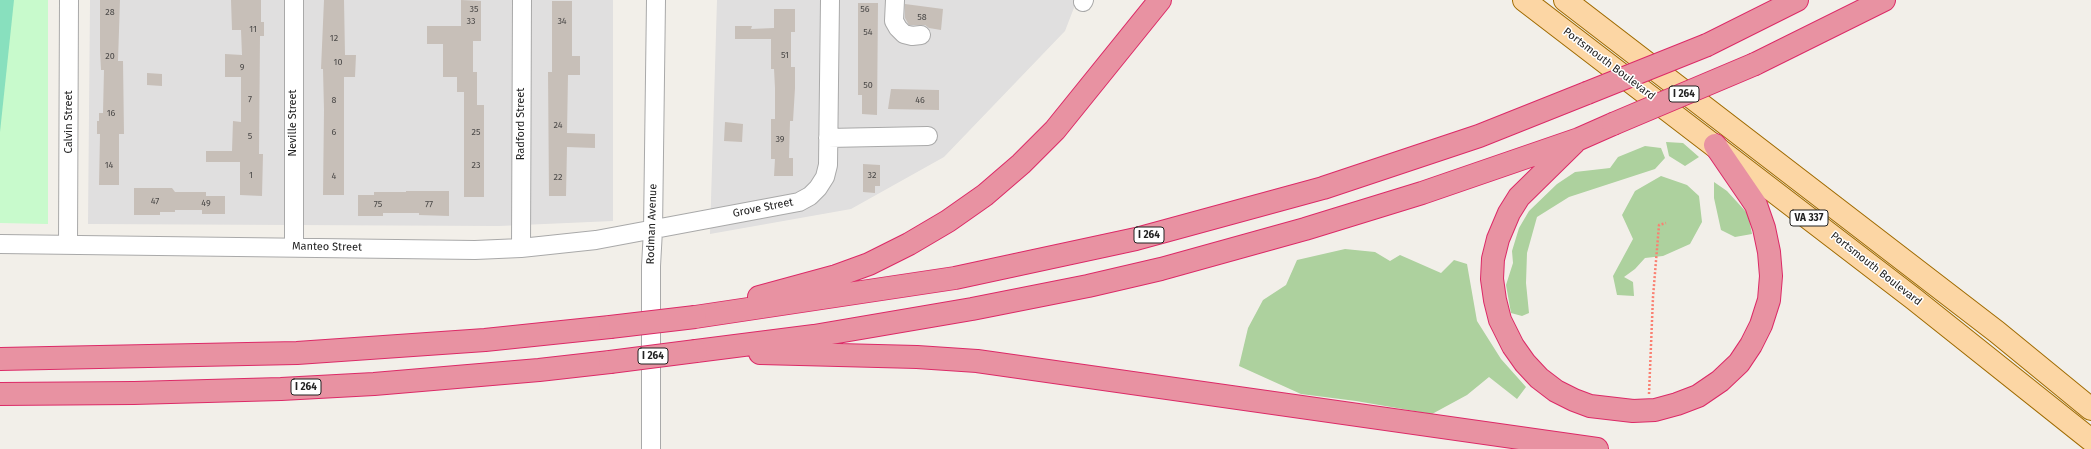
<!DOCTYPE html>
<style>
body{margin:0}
canvas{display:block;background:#f2efe9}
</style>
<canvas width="2091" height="449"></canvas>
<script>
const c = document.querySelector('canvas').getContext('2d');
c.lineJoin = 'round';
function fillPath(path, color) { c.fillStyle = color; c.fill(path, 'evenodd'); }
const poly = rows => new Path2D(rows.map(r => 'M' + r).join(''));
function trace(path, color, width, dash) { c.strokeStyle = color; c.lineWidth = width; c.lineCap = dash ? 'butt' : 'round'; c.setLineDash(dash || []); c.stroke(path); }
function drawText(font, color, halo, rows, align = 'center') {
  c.font = font + ' "Fira Sans",sans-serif'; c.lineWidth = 3; c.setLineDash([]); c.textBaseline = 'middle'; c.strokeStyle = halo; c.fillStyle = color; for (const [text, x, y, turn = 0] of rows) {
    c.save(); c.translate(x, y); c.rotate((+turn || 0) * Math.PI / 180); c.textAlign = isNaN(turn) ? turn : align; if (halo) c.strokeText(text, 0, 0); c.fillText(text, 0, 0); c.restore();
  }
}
const residential = poly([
 [90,0,613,0,613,221,499,226,88,224],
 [717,0,1077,0,1065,31,944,157,851,209,710,234]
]);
const forest = poly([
 [1666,142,1683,143,1699,157,1685,166,1669,156],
 [1645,146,1661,148,1665,158,1655,169,1569,197,1537,217,1527,253,1526,283,1529,313,1522,316,1511,313,1506,285,1513,263,1512,251,1519,228,1529,211,1557,184,1575,172,1610,168,1618,157],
 [1661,176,1687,185,1699,196,1702,222,1690,244,1663,256,1645,258,1635,269,1624,277,1633,282,1634,296,1617,295,1613,276,1633,239,1622,215,1635,191],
 [1714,182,1727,191,1748,214,1752,234,1735,237,1721,230,1714,198],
 [1345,249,1375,252,1390,261,1400,255,1441,273,1454,260,1467,264,1477,321,1501,359,1526,387,1517,399,1489,377,1467,395,1432,414,1356,401,1301,394,1239,366,1248,328,1263,300,1286,285,1297,260]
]);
const park = poly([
 [0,0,48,0,48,224,0,223]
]);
const pitch = poly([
 [0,0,14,0,0,132]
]);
const building = poly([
 [100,0,120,0,118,61,123,61,124,134,119,134,119,185,99,185,100,134,97,134,97,121,99,121,99,113,103,113,104,70,101,70,100,51],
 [231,0,261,0,261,22,264,22,264,36,260,36,259,154,263,154,262,196,240,195,240,162,206,162,206,151,232,151,233,121,241,122,241,77,225,77,225,54,242,55,241,30,232,30],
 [324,0,344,0,345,55,356,55,355,77,344,77,344,195,323,195,324,110,323,69,321,69],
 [461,0,481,1,481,41,473,41,473,72,477,72,477,105,484,105,484,197,464,197,464,92,457,92,457,77,443,77,443,44,427,44,427,26,461,26],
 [552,1,572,1,572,56,580,56,580,75,568,75,567,133,595,134,595,148,567,147,566,196,549,196,548,72,552,72],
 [858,3,878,3,877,115,862,114,862,95,858,95],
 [905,4,943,9,941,30,929,28,925,25,909,25,905,18],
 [774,9,795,9,795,32,791,32,791,67,795,67,795,88,793,121,790,121,789,158,793,158,793,176,774,176,775,159,771,159,771,119,775,119,775,88,774,69,771,69,771,39,735,39,735,26,752,26,751,29,774,28],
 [147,73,162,74,162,86,147,85],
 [891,89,939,90,939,110,888,109],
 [725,122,743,124,742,142,724,141],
 [863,164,880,165,880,186,875,186,875,193,863,192],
 [134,188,172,188,175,192,206,192,206,196,225,196,225,214,202,214,202,210,175,210,175,212,160,212,160,215,134,215],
 [406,191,449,191,449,216,419,215,419,213,383,213,383,216,358,216,358,195,374,195,374,192,406,192]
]);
const path = poly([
 [1649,394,1653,297,1659,225,1666,223]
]);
const minor = poly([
 [294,0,294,247],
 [895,0,894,21,898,28,904,34,912,36,921,35],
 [1083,2,1084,0],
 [828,138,928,136],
 [0,244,475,250,521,248,596,240,799,202,810,196,818,188,825,177,828,165,830,0],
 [68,245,69,0],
 [521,248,522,0],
 [651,449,651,266,653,230,656,0]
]);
const major = poly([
 [1524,0,1914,299,2091,440],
 [1565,0,1997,332,2091,409]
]);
const highway = poly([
 [1707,45,1797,0],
 [1755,64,1884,0],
 [1574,143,1519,197,1509,213,1498,239,1493,259,1492,279,1495,300,1500,320,1513,346,1525,363,1539,378,1556,391,1574,400,1590,406,1633,411,1655,410,1677,404,1698,396,1720,381,1739,363,1751,345,1761,325,1769,300,1771,276,1769,252,1764,228,1756,205,1715,145],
 [759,297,836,276,869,264,909,244,948,221,985,195,1021,164,1055,130,1160,0],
 [695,317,955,278,1136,239,1323,188,1479,136,1587,93],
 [696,351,814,336,972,309,1088,286,1161,269,1305,229,1422,193,1579,139,1613,124],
 [760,353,917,357,977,361,1597,449],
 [0,359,297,353,485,340,610,327],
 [0,394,134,393,281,389,374,384,539,370,610,362]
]);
const highwayBridge = poly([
 [1587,93,1707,45],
 [1613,124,1755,64],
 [610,327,695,317],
 [610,362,696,351]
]);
const numberNames = [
 ["35",474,9],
 ["56",865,9],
 ["28",110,12],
 ["58",922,17],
 ["33",471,21],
 ["34",562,21],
 ["11",253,29],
 ["54",868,32],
 ["12",334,38],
 ["51",785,55],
 ["20",110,56],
 ["10",338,62],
 ["9",242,67],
 ["50",868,85],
 ["7",250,99],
 ["8",334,100],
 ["46",920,100],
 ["16",111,113],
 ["24",558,125],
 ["6",334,132],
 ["25",476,132],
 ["5",250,136],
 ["39",780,139],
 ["14",109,165],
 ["23",476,165],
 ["1",251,175],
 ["32",872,175],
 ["4",334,176],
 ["22",558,177],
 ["47",155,201],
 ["49",206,203],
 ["75",378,204],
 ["77",429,204]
];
const shields = [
 [1684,94,30],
 [1809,218,38],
 [1149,235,30],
 [653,356,30],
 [306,387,30]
];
const shieldNames = [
 ["I 264",1684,94],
 ["VA 337",1809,218],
 ["I 264",1149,235],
 ["I 264",653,356],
 ["I 264",306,387]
];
const streetNames = [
 ["Portsmouth Boulevard",1609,64,37],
 ["Calvin Street",69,122,-90],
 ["Neville Street",293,123,-90],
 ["Radford Street",521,124,-90],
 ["Grove Street",763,208,-11],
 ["Rodman Avenue",652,224,-88],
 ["Manteo Street",327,247,1],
 ["Portsmouth Boulevard",1876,269,38]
];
fillPath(residential, '#e0dfdf');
fillPath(forest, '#add19e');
fillPath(park, '#c8facc');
fillPath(pitch, '#88e0be');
fillPath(building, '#c7bfb8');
trace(minor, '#a9a9a9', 20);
trace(major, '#a06b00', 24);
trace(highway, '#dc2a67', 24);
trace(path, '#fa8072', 2.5, [2, 2]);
trace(minor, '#fff', 18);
trace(major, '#fcd6a4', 22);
trace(highway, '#e892a2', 22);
trace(highwayBridge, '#dc2a67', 24, []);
trace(highwayBridge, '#e892a2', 22);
drawText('9px', '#4b4948', null, numberNames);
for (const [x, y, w] of shields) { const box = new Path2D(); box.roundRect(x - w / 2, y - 8, w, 16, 3); c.fillStyle = '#fff'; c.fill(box); trace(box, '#222', 1); }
drawText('bold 10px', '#222', null, shieldNames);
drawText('11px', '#222', '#fff', streetNames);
</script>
